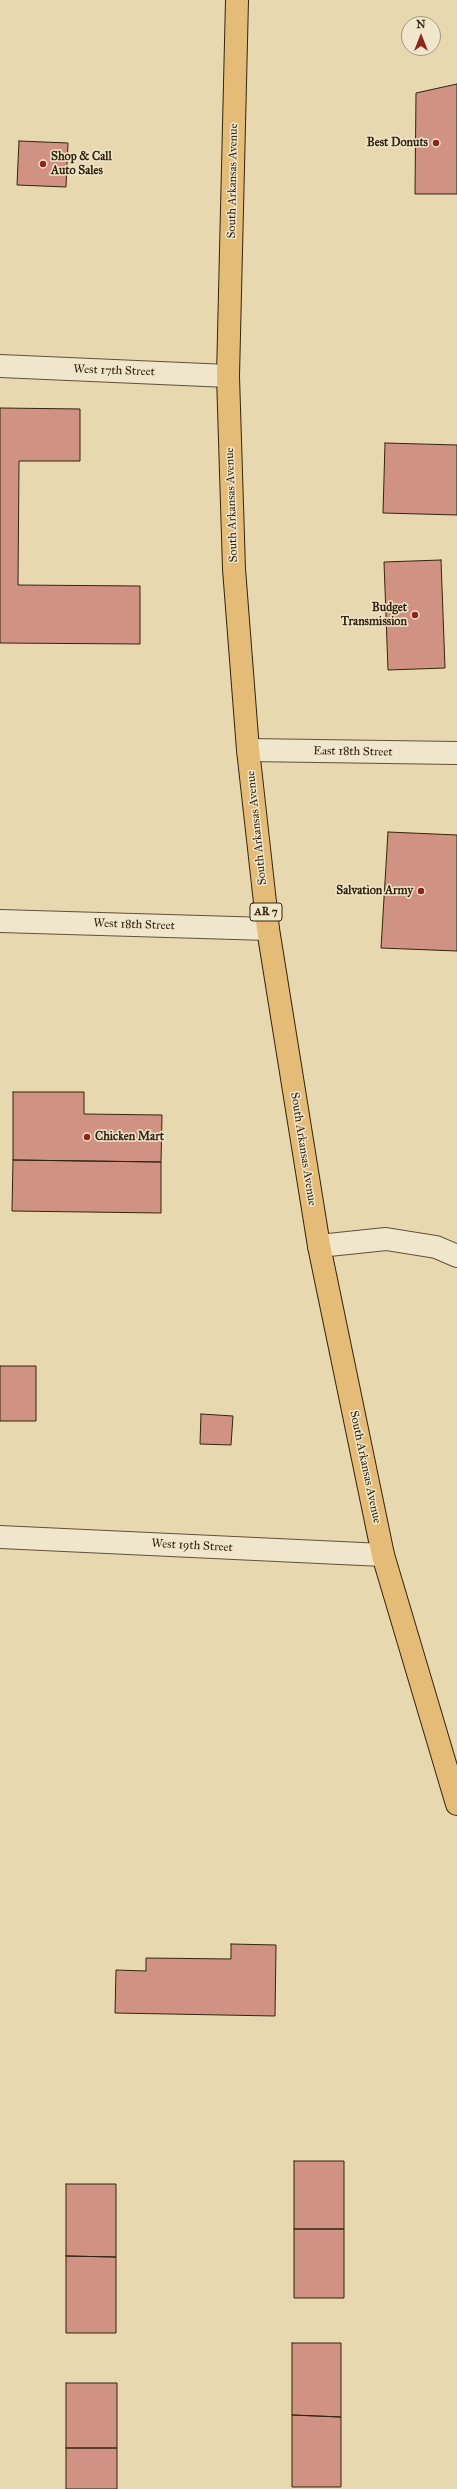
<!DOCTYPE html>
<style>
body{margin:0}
#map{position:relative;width:457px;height:2489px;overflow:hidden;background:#e8d8b0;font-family:"IM FELL Great Primer",serif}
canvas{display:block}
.north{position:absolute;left:401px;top:16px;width:40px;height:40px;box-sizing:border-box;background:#f0e6cc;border:1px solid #a59880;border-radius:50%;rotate:0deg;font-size:11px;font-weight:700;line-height:16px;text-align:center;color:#34240d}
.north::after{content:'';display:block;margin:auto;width:14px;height:18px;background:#8f2418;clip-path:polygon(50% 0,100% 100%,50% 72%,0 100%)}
</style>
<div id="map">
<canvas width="457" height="2489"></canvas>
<div class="north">N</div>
</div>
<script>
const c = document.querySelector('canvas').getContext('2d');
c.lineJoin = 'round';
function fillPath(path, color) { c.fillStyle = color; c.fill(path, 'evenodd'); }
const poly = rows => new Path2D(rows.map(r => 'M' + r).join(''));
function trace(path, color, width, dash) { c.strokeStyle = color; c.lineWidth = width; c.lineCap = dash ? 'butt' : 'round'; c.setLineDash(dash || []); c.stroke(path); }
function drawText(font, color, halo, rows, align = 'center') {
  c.font = font + ' "IM FELL Great Primer",serif'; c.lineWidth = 3; c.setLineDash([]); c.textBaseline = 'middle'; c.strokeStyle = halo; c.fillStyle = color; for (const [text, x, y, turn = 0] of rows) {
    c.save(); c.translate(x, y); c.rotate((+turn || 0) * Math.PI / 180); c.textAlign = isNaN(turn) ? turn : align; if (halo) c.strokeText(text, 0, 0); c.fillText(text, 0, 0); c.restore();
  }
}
const building = poly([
 [457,84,457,194,415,194,416,93,457,84],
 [19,141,68,143,66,187,17,185,19,141],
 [0,408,80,409,80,461,19,461,18,585,140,586,140,644,0,643,0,408],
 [385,443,457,445,457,515,383,513,385,443],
 [441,560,445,668,388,670,384,562,441,560],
 [388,832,457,835,457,951,381,948,388,832],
 [13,1092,84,1092,84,1114,162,1115,161,1162,13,1160,13,1092],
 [13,1160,161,1162,161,1213,12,1211,13,1160],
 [0,1366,36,1366,36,1421,0,1421,0,1366],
 [201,1414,233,1416,231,1445,200,1444,201,1414],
 [231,1944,276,1945,275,2016,115,2013,116,1970,146,1971,146,1958,231,1959,231,1944],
 [294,2161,344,2161,344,2229,294,2229,294,2161],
 [66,2184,116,2184,116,2257,66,2256,66,2184],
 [294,2229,344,2229,344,2298,294,2298,294,2229],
 [66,2256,116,2257,116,2333,66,2333,66,2256],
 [292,2343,341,2343,341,2417,292,2415,292,2343],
 [66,2383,117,2383,117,2448,66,2448,66,2383],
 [292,2415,341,2417,341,2487,292,2487,292,2415],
 [66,2448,117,2448,117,2489,66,2489,66,2448]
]);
const minor = poly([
 [0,366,228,376],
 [248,750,457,753],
 [0,921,268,929],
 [319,1246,386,1239,436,1247,457,1256],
 [0,1537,383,1555]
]);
const highway = poly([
 [237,0,228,376,234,569,248,750,268,929,319,1246,383,1555,457,1804]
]);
const markers = [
 [436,143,4,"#8f2418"],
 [43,164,4,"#8f2418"],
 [415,615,4,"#8f2418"],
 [421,891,4,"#8f2418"],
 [87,1137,4,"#8f2418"]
];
const shields = [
 [266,912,32]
];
const shieldNames = [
 ["AR 7",266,912]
];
const poiNames = [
 ["Best Donuts",428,143],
 ["Shop & Call",51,157,"left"],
 ["Auto Sales",51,171,"left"],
 ["Budget",407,608],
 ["Transmission",407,622],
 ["Salvation Army",413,891],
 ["Chicken Mart",95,1137,"left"]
];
const streetNames = [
 ["South Arkansas Avenue",233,181,-89],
 ["West 17th Street",114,371,2],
 ["South Arkansas Avenue",232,505,-92],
 ["East 18th Street",353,752,1],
 ["South Arkansas Avenue",257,828,-96],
 ["West 18th Street",134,925,2],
 ["South Arkansas Avenue",303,1149,81],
 ["South Arkansas Avenue",365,1467,78],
 ["West 19th Street",192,1546,3]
];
fillPath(building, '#d09383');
trace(building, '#34240d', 1);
trace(minor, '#615136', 24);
trace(highway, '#34240d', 24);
trace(minor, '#f0e6cc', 22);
trace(highway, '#e4bc78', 22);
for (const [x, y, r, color] of markers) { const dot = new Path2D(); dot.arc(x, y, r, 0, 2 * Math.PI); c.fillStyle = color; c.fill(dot); trace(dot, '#f0e6cc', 1.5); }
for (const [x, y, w] of shields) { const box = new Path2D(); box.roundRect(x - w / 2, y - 9, w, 18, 3); c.fillStyle = '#f0e6cc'; c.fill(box); trace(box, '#34240d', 1); }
drawText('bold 11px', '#34240d', null, shieldNames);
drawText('bold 12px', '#34240d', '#f0e6cc', poiNames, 'right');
drawText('12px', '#34240d', '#f0e6cc', streetNames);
</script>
